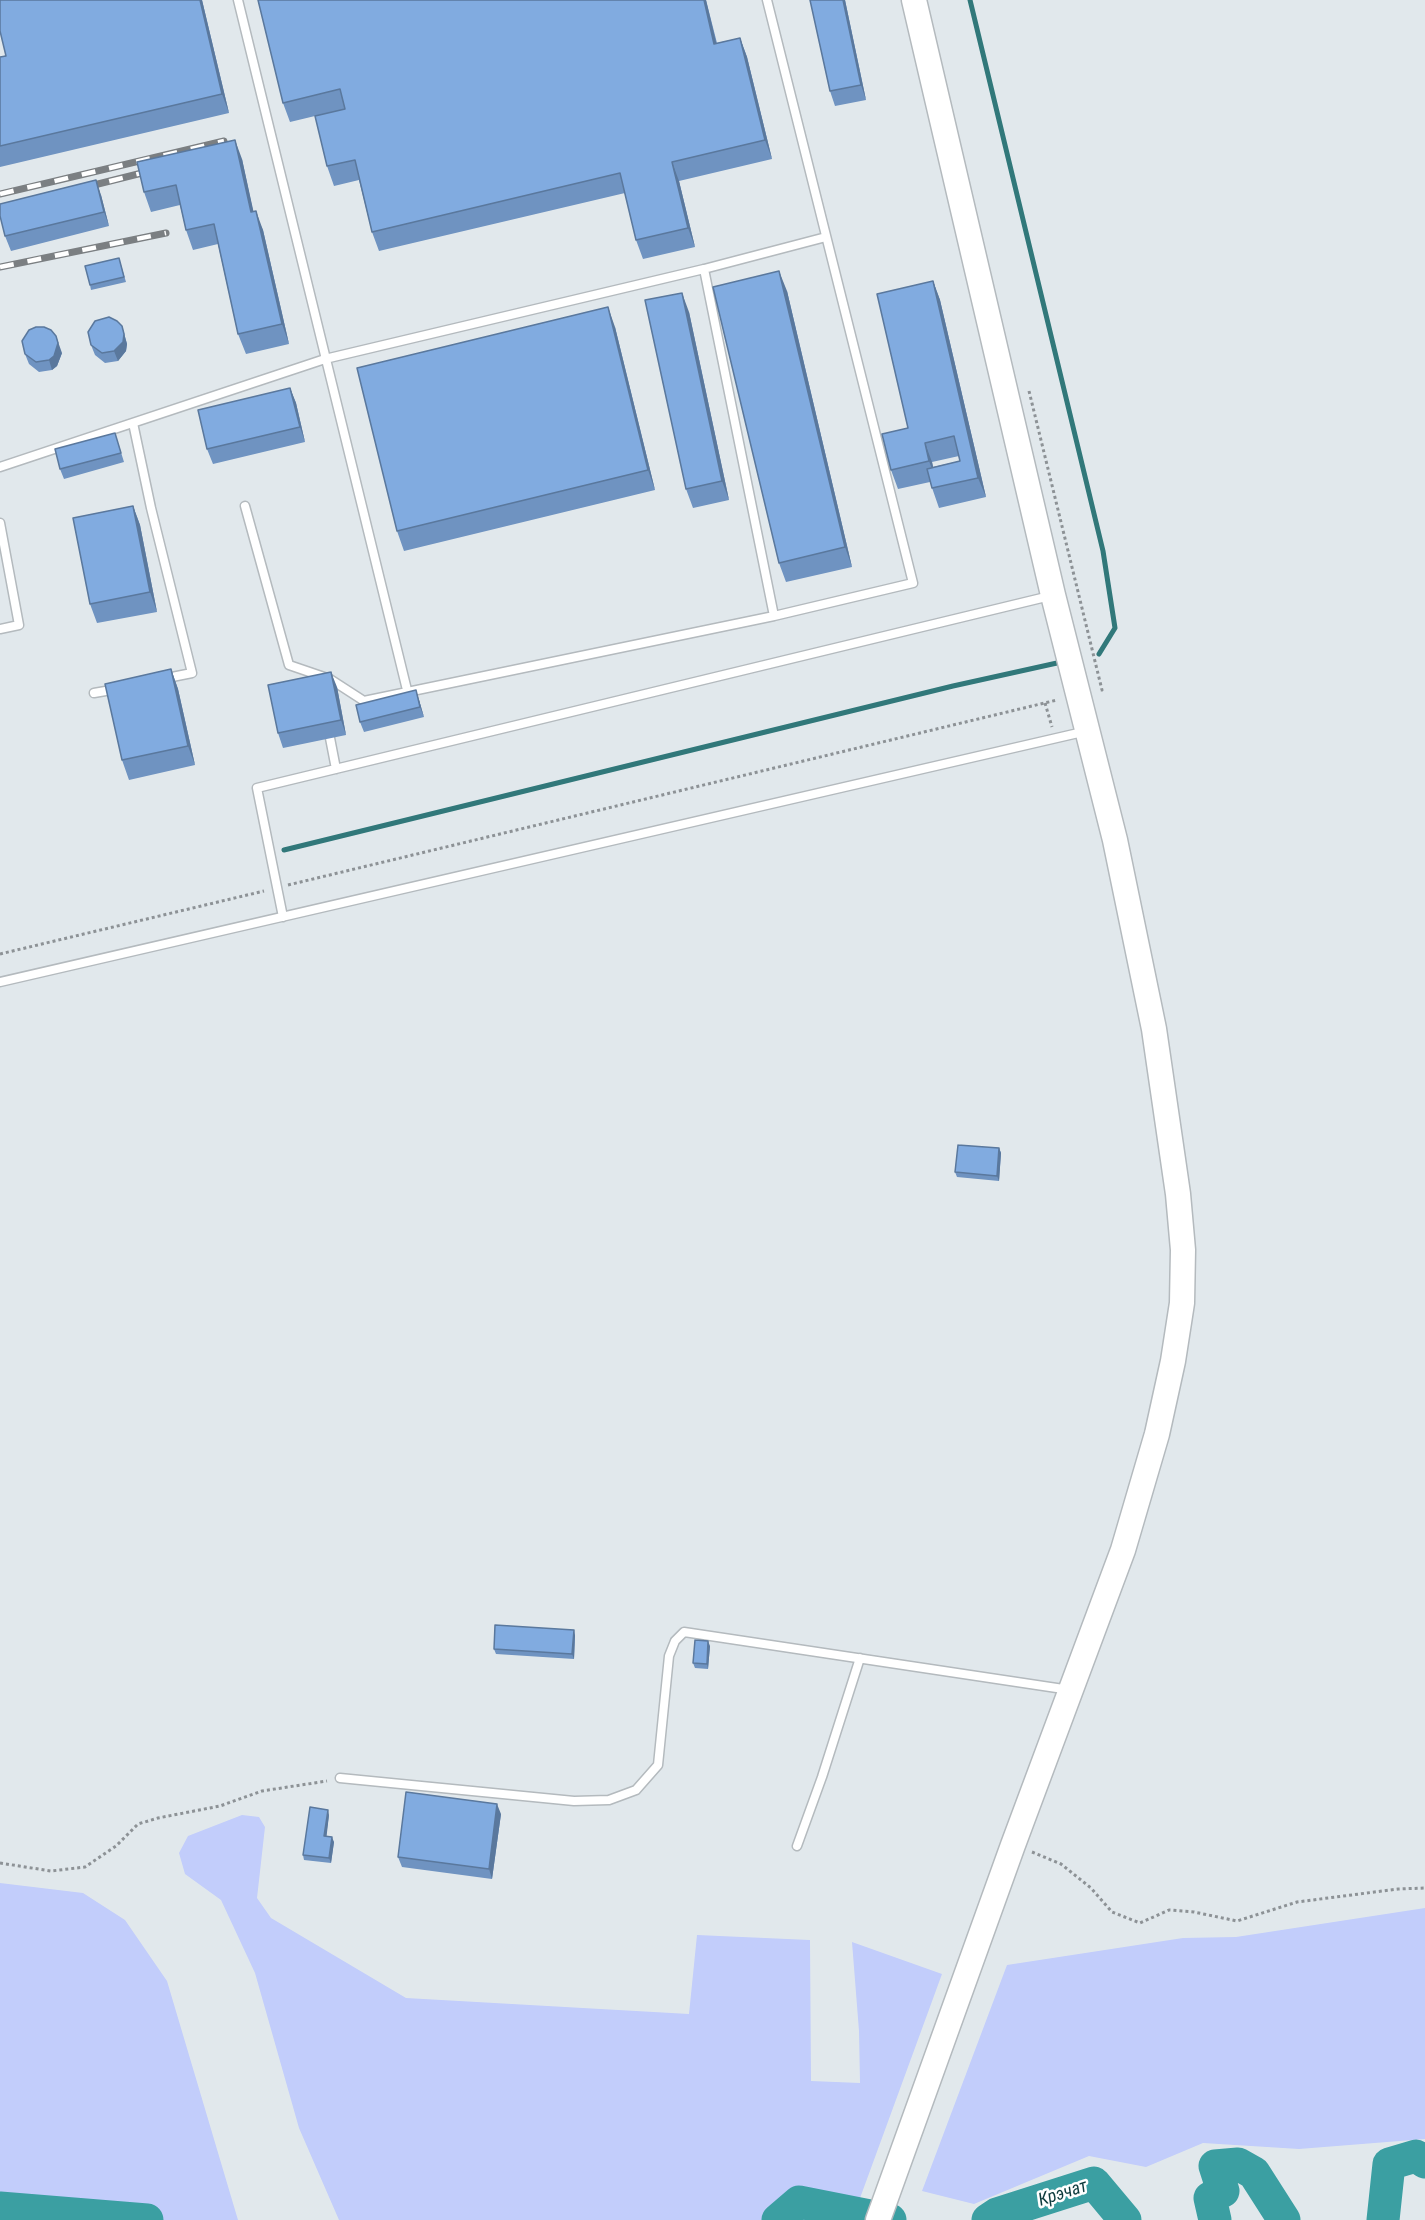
<!DOCTYPE html>
<meta charset="utf-8">
<style>
body{margin:0}
canvas{display:block;background:#e1e8ec}
</style>
<canvas width="1425" height="2220"></canvas>
<script>
const c = document.querySelector('canvas').getContext('2d');
c.lineJoin = 'round';
function fillPath(path, color) { c.fillStyle = color; c.fill(path, 'evenodd'); }
const poly = rows => new Path2D(rows.map(r => 'M' + r).join(''));
function trace(path, color, width, dash) { c.strokeStyle = color; c.lineWidth = width; c.lineCap = dash ? 'butt' : 'round'; c.setLineDash(dash || []); c.stroke(path); }
function drawText(font, color, halo, rows, align = 'center') {
  c.font = font + ' "Roboto Condensed",sans-serif'; c.lineWidth = 5; c.setLineDash([]); c.textBaseline = 'middle'; c.strokeStyle = halo; c.fillStyle = color; for (const [text, x, y, turn = 0] of rows) {
    c.save(); c.translate(x, y); c.rotate((+turn || 0) * Math.PI / 180); c.textAlign = isNaN(turn) ? turn : align; if (halo) c.strokeText(text, 0, 0); c.fillText(text, 0, 0); c.restore();
  }
}
const green = poly([
 [242,1815,259,1817,265,1827,257,1898,271,1918,406,1998,689,2014,697,1935,810,1940,811,2081,860,2083,859,2031,852,1942,942,1974,852,2220,339,2220,299,2128,255,1973,221,1900,185,1874,179,1853,188,1836],
 [0,1883,83,1893,125,1920,167,1981,238,2220,0,2220],
 [1425,1908,1425,2139,1299,2149,1203,2143,1146,2167,1089,2156,974,2204,922,2191,1007,1965,1183,1938,1236,1937]
]);
const stream = poly([
 [970,0,1103,551,1115,628,1099,654],
 [284,850,953,686,1057,663]
]);
const river = poly([
 [0,2208,147,2220],
 [778,2220,799,2202,890,2220],
 [988,2220,997,2214,1094,2183,1125,2220],
 [1215,2220,1210,2198,1223,2191,1215,2166,1238,2164,1254,2173,1284,2220],
 [1383,2220,1389,2164,1416,2156,1425,2162]
]);
const path = poly([
 [1029,391,1102,690,1099,690],
 [1045,703,1052,727],
 [288,885,1057,700],
 [0,954,264,891],
 [1032,1852,1061,1864,1091,1888,1112,1912,1140,1923,1169,1910,1194,1912,1237,1921,1297,1902,1398,1889,1425,1888],
 [0,1863,51,1871,85,1867,116,1846,138,1824,158,1818,220,1806,262,1791,327,1781]
]);
const lane = poly([
 [238,0,408,694],
 [704,269,774,616],
 [133,423,151,508,192,673,162,679],
 [0,467,325,359,704,269,826,237],
 [245,506,289,665,330,679,364,701,774,616,913,583,767,0],
 [0,523,19,625,0,629],
 [94,693,117,689],
 [330,738,336,769],
 [283,917,257,788,1050,596],
 [0,982,1087,731],
 [340,1778,574,1801,609,1800,636,1790,658,1765,669,1656,675,1641,684,1632,1070,1690],
 [797,1846,822,1777,860,1658]
]);
const secondary = poly([
 [878,2220,1013,1845,1123,1550,1157,1434,1173,1361,1182,1303,1183,1250,1178,1194,1154,1029,1115,840,1053,595,914,0]
]);
const rail = poly([
 [82,188,154,170],
 [0,194,224,141],
 [0,267,166,233]
]);
const wall = poly([
 [202,0,229,113,0,167,0,57],
 [258,0,706,0,717,43,740,38,747,57,772,159,679,181,695,247,643,259,636,240,625,193,379,251,372,232,359,180,334,186,327,166,315,116,290,122,283,103],
 [810,0,845,0,866,100,835,106,830,91],
 [242,159,253,211,263,230,289,344,246,354,238,334,218,244,193,250,186,230,180,205,151,212,144,192],
 [101,195,109,226,11,251,5,236],
 [119,258,126,282,91,290,90,285],
 [933,281,940,300,986,497,939,508,930,482,898,489,891,470,908,428],
 [959,456,960,461,933,467,932,462],
 [787,291,852,567,786,582,779,563],
 [689,312,729,500,693,508,686,489],
 [122,326,127,344,126,351,118,361,105,363,95,355,91,345],
 [615,327,655,490,404,551,397,531],
 [62,353,57,366,52,370,39,372,29,364,25,354],
 [290,388,296,403,305,442,213,464,207,449],
 [115,433,124,462,64,479,60,469],
 [133,506,140,525,157,612,97,623,90,604],
 [171,669,178,689,195,765,129,780,122,760],
 [337,687,346,735,283,748,278,733],
 [419,700,424,717,364,732,360,722],
 [999,1148,1001,1153,999,1181,957,1177,955,1172],
 [575,1635,574,1659,496,1654,494,1649],
 [710,1646,708,1669,695,1668,693,1663],
 [501,1814,492,1879,402,1867,398,1857],
 [329,1815,326,1836,334,1842,331,1863,304,1860,303,1855]
]);
const shadedWall = poly([
 [200,0,202,0,229,113,222,94],
 [704,0,706,0,721,63,714,44],
 [843,0,845,0,866,100,861,85],
 [740,38,747,57,772,159,765,140],
 [235,140,242,159,258,232,251,212],
 [672,162,679,181,695,247,688,228],
 [96,180,101,195,109,226,104,212],
 [256,211,263,230,289,344,282,324],
 [779,271,787,291,852,567,845,547],
 [933,281,940,300,986,497,978,478],
 [682,293,689,312,729,500,722,481],
 [608,307,615,327,655,490,648,470],
 [122,326,127,344,126,351,118,361,114,351],
 [56,336,62,353,57,366,52,370,49,360],
 [290,388,296,403,305,442,300,427],
 [925,443,932,462,936,480,929,461],
 [133,506,140,525,157,612,150,592],
 [171,669,178,689,195,765,188,746],
 [331,672,337,687,346,735,341,720],
 [416,690,419,700,424,717,420,707],
 [999,1148,1001,1153,999,1181,997,1176],
 [574,1630,575,1635,574,1659,572,1654],
 [708,1641,710,1646,708,1669,707,1664],
 [497,1804,501,1814,492,1879,489,1869],
 [328,1810,329,1815,326,1841,324,1836],
 [332,1837,334,1842,331,1863,329,1858]
]);
const building = poly([
 [0,0,200,0,222,94,0,146,0,57,6,56,0,31,0,0],
 [258,0,704,0,714,44,740,38,765,140,672,162,688,228,636,240,620,173,372,232,355,160,327,166,315,116,345,109,340,89,283,103,258,0],
 [810,0,843,0,861,85,830,91,810,0],
 [235,140,251,212,256,211,282,324,238,334,214,224,186,230,176,185,144,192,137,162,235,140],
 [96,180,104,212,5,236,0,216,0,204,96,180],
 [119,258,124,277,90,285,85,266,119,258],
 [779,271,845,547,779,563,713,287,779,271],
 [933,281,978,478,932,488,927,469,960,461,954,436,925,443,929,461,891,470,882,434,908,428,877,294,933,281],
 [682,293,722,481,686,489,645,300,682,293],
 [608,307,648,470,397,531,357,368,608,307],
 [109,317,117,321,122,326,124,334,123,342,114,351,102,353,91,345,88,332,95,321,109,317],
 [36,327,44,327,51,330,56,336,58,343,54,356,49,360,36,362,25,354,22,341,29,330,36,327],
 [290,388,300,427,207,449,198,410,290,388],
 [115,433,121,453,60,469,55,449,115,433],
 [133,506,150,592,90,604,73,518,133,506],
 [171,669,188,746,122,760,105,684,171,669],
 [331,672,341,720,278,733,268,685,331,672],
 [416,690,420,707,360,722,356,705,416,690],
 [958,1145,999,1148,997,1176,955,1172,958,1145],
 [495,1625,574,1630,572,1654,494,1649,495,1625],
 [695,1640,708,1641,707,1664,693,1663,695,1640],
 [406,1792,497,1804,489,1869,398,1857,406,1792],
 [310,1807,328,1810,324,1836,332,1837,329,1858,303,1855,310,1807]
]);
const waterNames = [
 ["Крэчат",1063,2194,-18]
];
fillPath(green, '#c2cdfb');
trace(stream, '#31787a', 5);
trace(river, '#3b9fa2', 33);
trace(lane, '#b4babe', 11);
trace(secondary, '#b4babe', 27);
trace(path, '#8d9296', 3, [3, 3]);
trace(lane, '#fff', 8);
trace(secondary, '#fff', 24);
trace(rail, '#7b7f82', 7);
trace(rail, '#fff', 4.5, [14]);
fillPath(wall, '#6f93c1');
fillPath(shadedWall, '#5a789d');
fillPath(building, '#81abe0');
trace(building, '#5a789d', 1.5);
drawText('italic 18px', '#0d3b3d', '#fff', waterNames);
</script>
